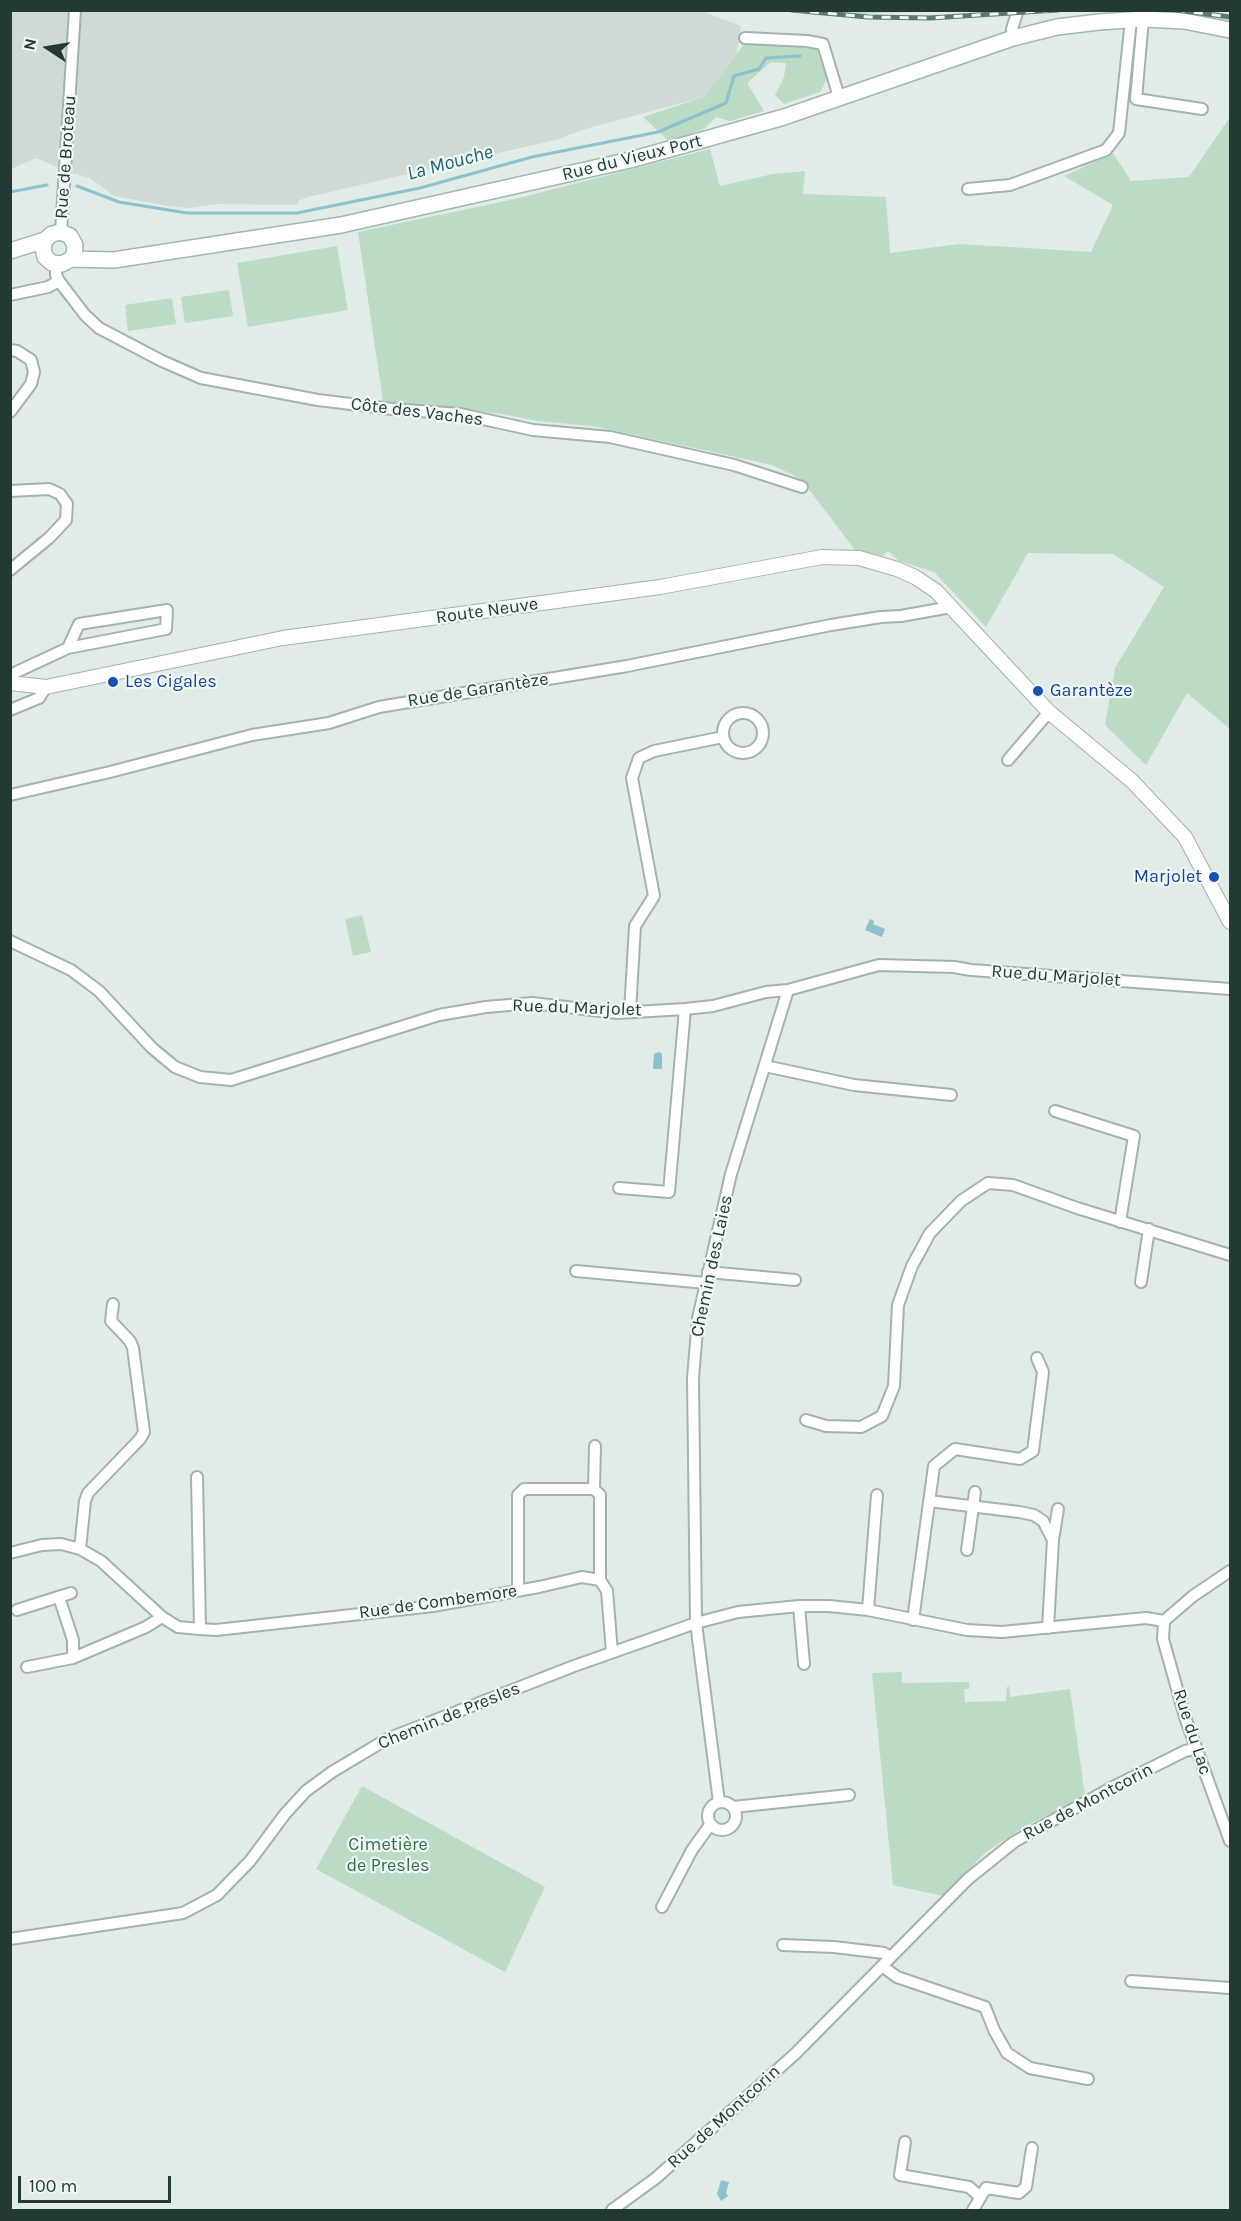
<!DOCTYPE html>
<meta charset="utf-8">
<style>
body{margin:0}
#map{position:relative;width:1241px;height:2221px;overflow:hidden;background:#e1ebe7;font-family:Karla,sans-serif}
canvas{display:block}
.frame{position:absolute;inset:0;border:12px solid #233a34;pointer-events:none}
.north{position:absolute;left:18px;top:18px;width:60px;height:60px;-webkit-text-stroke:4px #f1f7f4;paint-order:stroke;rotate:282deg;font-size:16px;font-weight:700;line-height:24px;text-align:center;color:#233a34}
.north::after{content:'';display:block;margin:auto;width:21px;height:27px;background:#233a34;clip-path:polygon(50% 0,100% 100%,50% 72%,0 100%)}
.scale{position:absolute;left:18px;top:2176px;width:153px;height:27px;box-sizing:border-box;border:3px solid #233a34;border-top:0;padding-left:8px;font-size:18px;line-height:21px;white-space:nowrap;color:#233a34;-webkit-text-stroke:4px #f1f7f4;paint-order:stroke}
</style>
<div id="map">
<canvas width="1241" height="2221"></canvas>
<div class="frame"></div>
<div class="north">N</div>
<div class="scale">100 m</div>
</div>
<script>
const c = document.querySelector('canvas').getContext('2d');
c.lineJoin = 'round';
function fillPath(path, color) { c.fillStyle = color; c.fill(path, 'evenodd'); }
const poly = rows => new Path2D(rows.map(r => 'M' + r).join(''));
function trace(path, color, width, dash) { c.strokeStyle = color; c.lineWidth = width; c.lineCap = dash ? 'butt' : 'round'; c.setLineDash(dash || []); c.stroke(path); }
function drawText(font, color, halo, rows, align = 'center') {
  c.font = font + ' Karla,sans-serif'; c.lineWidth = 4.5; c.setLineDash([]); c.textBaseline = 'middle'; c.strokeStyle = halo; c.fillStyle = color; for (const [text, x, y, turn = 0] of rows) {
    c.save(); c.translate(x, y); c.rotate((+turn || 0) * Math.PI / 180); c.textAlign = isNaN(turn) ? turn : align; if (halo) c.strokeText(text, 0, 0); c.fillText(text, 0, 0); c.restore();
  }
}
const built = poly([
 [699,10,741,26,737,53,704,97,585,129,559,139,308,197,298,201,297,205,217,204,189,208,168,206,114,196,90,178,68,172,36,158,11,169,11,11]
]);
const green = poly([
 [833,11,833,10,931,11,856,14],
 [745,43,794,46,817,50,827,79,820,92,784,104,775,95,784,77,786,63,771,62,747,83,764,111,730,121,716,117,705,128,670,142,643,117,704,97],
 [1230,117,1230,729,1187,693,1146,765,1105,725,1115,668,1164,587,1113,554,1028,553,986,627,934,572,899,561,888,551,883,556,855,550,801,479,772,465,593,426,538,421,502,414,383,401,358,232,515,199,710,149,720,186,773,174,805,171,803,194,886,197,890,253,959,244,1091,252,1113,205,1064,176,1113,153,1131,181,1189,177],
 [337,246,348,310,248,327,237,263],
 [229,290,233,316,185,323,181,297],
 [172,298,176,324,128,331,125,305],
 [362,915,371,952,353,956,345,919],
 [902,1672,902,1683,969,1682,969,1689,964,1689,965,1702,1006,1701,1007,1687,1009,1686,1010,1697,1070,1689,1085,1796,1024,1827,986,1852,943,1896,893,1885,872,1673],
 [362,1786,545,1887,505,1972,316,1869]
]);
const water = poly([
 [870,919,874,921,873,924,885,929,882,937,865,930],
 [659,1052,662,1054,662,1069,653,1069,654,1054],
 [721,2180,729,2182,726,2193,728,2196,721,2201,717,2194]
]);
const stream = poly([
 [77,186,119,202,187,213,297,213,420,188,532,157,658,132,726,103,734,76,759,69,766,58,800,56],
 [10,192,47,185]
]);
const minor = poly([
 [1143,19,1136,99,1202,109],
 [745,38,807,41,823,44,839,97],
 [1013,38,1012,29,1018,10],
 [968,189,1010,185,1106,150,1119,133,1131,20],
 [61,232,75,10],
 [56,265,56,275,59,281,85,315,99,328,162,361,201,378,318,400,392,409,460,414,533,430,610,437,734,465,802,487],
 [10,295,48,287,59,281],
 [10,350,17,351,31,360,34,372,31,384,10,412],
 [10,491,49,489,60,494,67,504,66,520,49,538,10,570],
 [10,675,68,648,166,629,167,610,79,624,68,648],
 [10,710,39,698,46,687],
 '723 733a20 20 0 1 1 40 0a20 20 0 1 1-40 0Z',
 [1008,760,1049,712],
 [10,795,110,772,252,735,329,723,379,707,627,666,831,625,881,617,901,616,951,607],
 [10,941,71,970,99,991,152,1048,175,1067,200,1077,231,1080,439,1015,486,1007,532,1003,618,1013,685,1009,713,1006,766,992,788,990,879,965,954,967,971,970,1230,989],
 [630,1012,635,926,654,896,632,778,639,758,654,751,723,737],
 [765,1066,854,1085,951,1095],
 [1055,1111,1134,1136,1120,1222],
 [619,1188,669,1192,685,1009],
 [576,1271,706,1283],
 [708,1272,795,1280],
 [1141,1282,1149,1229],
 [806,1420,826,1426,861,1427,882,1416,894,1386,898,1305,912,1266,930,1233,961,1201,988,1183,1013,1185,1077,1208,1230,1255],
 [197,1477,200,1629],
 [594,1489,595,1446],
 [929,1501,1019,1512,1034,1515,1043,1521,1053,1540,1048,1628],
 [1053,1540,1058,1509],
 [80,1549,85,1501,88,1493,140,1439,144,1432,133,1348,130,1341,111,1321,113,1304],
 [967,1550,975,1492],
 [10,1553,42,1545,61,1544,80,1549,101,1561,162,1617,178,1627,200,1629,216,1630,433,1606,539,1587,582,1577,600,1580,607,1591,612,1652],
 [518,1591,518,1495,524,1489,594,1489,600,1495,600,1580],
 [59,1597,73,1640,73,1658],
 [799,1606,804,1664],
 [17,1610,71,1593],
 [868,1610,877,1495],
 [913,1620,934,1466,955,1449,1020,1459,1033,1451,1043,1372,1037,1358],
 [1164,1621,1163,1639,1185,1717,1230,1841],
 [1164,1621,1193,1596,1230,1571],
 [27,1667,73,1658,146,1627,162,1617],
 '708 1816a14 14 0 1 1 28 0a14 14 0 1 1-28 0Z',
 [719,1802,696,1623,693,1378,698,1318,731,1174,788,990],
 [733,1807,849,1795],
 [662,1907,692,1850,710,1825],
 [10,1939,183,1913,217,1895,250,1861,285,1814,306,1791,332,1772,387,1739,574,1666,696,1623,738,1612,799,1606,829,1606,868,1610,967,1630,1002,1632,1146,1618,1164,1621],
 [783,1945,834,1947,884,1953,891,1957],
 [882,1966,897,1977,985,2007,994,2030,1007,2053,1030,2068,1088,2079],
 [1131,1981,1230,1988],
 [905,2142,900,2175,969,2187,979,2196],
 [612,2210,656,2178,795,2054,968,1879,1014,1842,1109,1789,1185,1751,1196,1749],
 [973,2210,986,2188,1019,2193,1026,2187,1032,2148]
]);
const tertiary = poly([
 [10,683,46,687,283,638,660,587,822,557,859,558,897,569,915,577,936,591,1049,712,1132,781,1185,837,1230,922]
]);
const secondary = poly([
 [45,240,43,248,45,257,52,263,62,264,71,259,114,260,341,225,630,160,713,137,784,117,1013,38,1057,27,1099,22,1143,19,1184,21,1230,30],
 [10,251,45,240,52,234,61,232,70,236,75,245,74,255,71,259]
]);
const rail = poly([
 [792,10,868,17,930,18,1058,10],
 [1176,10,1230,17]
]);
const markers = [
 [113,682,6,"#1a4fb4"],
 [1038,691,6,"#1a4fb4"],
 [1214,877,6,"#1a4fb4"]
];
const streetNames = [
 ["Rue de Broteau",66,157,-86],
 ["Rue du Vieux Port",632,158,-14],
 ["Côte des Vaches",417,412,7],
 ["Route Neuve",487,611,-8],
 ["Rue de Garantèze",478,690,-9],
 ["Rue du Marjolet",1056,976,4],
 ["Rue du Marjolet",577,1008,2],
 ["Chemin des Laies",712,1266,-78],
 ["Rue de Combemore",438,1602,-8],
 ["Chemin de Presles",449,1716,-22],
 ["Rue du Lac",1192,1732,72],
 ["Rue de Montcorin",1088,1802,-28],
 ["Rue de Montcorin",724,2117,-42]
];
const transitNames = [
 ["Les Cigales",125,682],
 ["Garantèze",1050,691],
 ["Marjolet",1202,877,"right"]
];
const parkNames = [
 ["Cimetière",388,1845],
 ["de Presles",388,1866]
];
const waterNames = [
 ["La Mouche",450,163,-15]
];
fillPath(built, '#cfdad6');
fillPath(green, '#bbdbc4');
fillPath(water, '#8cc1cd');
trace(stream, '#8cc1cd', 3);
trace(minor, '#a4b2ae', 14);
trace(tertiary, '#a4b2ae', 16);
trace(secondary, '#a1b6af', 18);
trace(minor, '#fff', 10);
trace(tertiary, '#fff', 14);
trace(secondary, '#fff', 15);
trace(rail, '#5d7670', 5);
trace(rail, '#f1f7f4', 3, [9]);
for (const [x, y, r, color] of markers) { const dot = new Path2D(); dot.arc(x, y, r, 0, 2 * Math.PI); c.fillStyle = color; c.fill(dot); trace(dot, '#f1f7f4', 2); }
drawText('18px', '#233a34', '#f1f7f4', streetNames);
drawText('18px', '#164399', '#f1f7f4', transitNames, 'left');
drawText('18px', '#2f6f49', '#f1f7f4', parkNames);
drawText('italic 20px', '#206372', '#f1f7f4', waterNames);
</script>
